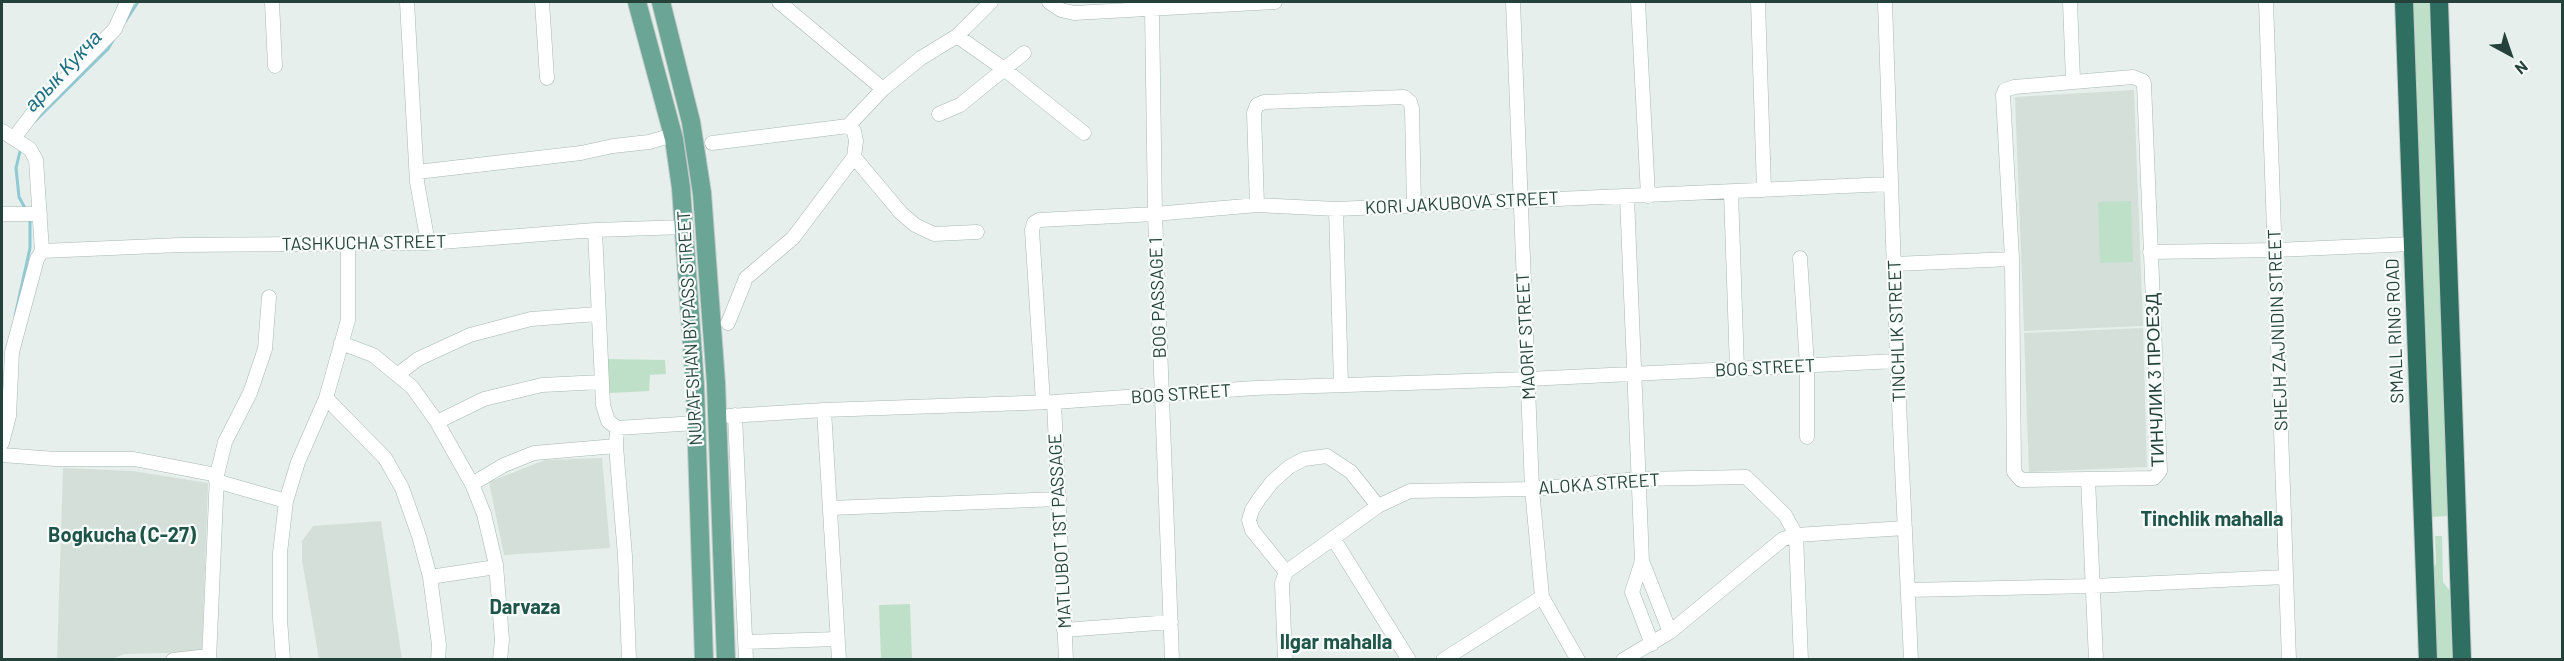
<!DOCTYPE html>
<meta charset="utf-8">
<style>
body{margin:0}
#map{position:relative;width:2564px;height:661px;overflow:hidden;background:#e6efeb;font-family:Barlow,sans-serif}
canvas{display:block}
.frame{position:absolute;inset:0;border:3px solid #24423a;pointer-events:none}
.north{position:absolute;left:2480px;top:24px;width:60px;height:60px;-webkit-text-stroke:4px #f7fbf9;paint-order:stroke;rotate:140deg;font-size:16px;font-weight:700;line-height:24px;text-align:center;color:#24423a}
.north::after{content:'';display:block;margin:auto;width:21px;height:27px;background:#24423a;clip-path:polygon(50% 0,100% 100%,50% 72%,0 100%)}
</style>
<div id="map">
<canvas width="2564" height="661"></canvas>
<div class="frame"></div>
<div class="north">N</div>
</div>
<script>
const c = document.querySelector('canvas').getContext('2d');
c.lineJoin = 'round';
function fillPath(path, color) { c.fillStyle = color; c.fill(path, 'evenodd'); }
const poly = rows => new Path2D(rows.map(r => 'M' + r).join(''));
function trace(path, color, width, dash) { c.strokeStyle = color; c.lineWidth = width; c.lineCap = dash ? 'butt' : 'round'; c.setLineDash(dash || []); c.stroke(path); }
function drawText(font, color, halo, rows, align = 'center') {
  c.font = font + ' Barlow,sans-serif'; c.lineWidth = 4.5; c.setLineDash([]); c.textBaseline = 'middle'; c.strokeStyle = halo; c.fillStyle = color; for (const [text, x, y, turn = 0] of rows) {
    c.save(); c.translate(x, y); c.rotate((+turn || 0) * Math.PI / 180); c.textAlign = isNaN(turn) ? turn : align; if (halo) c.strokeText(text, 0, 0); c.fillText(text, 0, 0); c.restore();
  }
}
const built = poly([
 [2134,90,2143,326,2024,331,2015,97],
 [2143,328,2147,467,2029,472,2024,333],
 [602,458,610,548,504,555,489,482,545,460],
 [63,468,133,471,208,483,202,652,125,654,111,659,57,660],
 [381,521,402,659,319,659,302,560,302,541,313,526]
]);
const green = poly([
 [2411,2,2429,2,2448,516,2429,517],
 [2131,201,2133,262,2100,263,2098,202],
 [607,359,665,360,666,374,650,375,649,391,609,393],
 [2435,536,2442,536,2443,582,2450,591,2452,659,2435,659,2431,571,2436,564],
 [910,604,912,659,881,659,879,605]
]);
const stream = poly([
 [125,22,138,2],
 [35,121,108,49,115,37],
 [21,147,16,168,19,197,26,210],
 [15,316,30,248,30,219],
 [2,409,3,396]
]);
const minor = poly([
 [272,2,275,66],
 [407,2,417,182,428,243],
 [542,2,547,78],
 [779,2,883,89],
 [1049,2,1061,10,1074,13,1275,2],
 [1513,2,1532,489,1542,597,1578,660],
 [1638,2,1648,196],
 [1758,2,1764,190],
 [1885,2,1897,361,1911,660],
 [2070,2,2073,80],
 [2266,2,2289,660],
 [1152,9,1155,214,1172,660],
 [957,36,1004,69,1084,133],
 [2133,77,2143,81,2144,84,2160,471,2154,478,2021,480,2014,472,2012,259,2003,95,2005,90,2014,87,2133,77],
 [939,114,960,105,1024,53],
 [2,131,30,149,36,160,42,251],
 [14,138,36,109,115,29,127,2],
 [712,143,848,126,883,89,921,58,957,36,991,2],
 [854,157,901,213,915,225,934,234,977,232],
 [417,172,581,153,613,146,649,142,673,135],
 [1731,192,1737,369],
 [1627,197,1642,561,1670,632],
 [1257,205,1254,113,1257,105,1264,102,1404,97,1410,102,1412,109,1414,206],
 [1336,209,1341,384],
 [2,214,40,214],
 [595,230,603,405,608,421,617,428],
 [42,251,180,245,428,243,595,230,685,227],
 [2150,252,2276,250,2413,244],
 [1800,258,1807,365,1807,437],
 [1894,264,2012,259],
 [728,323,746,278,793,238,854,157,856,141,854,131,848,126],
 [341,343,373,355,412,387,437,422,472,484,484,514,496,565,502,640,500,660],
 [397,375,418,359,470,335,531,319,597,314],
 [326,398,385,458,402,488,419,536,430,577,439,645,438,660],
 [1043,402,1032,230,1034,223,1039,220,1155,214,1257,205,1336,209,1890,184],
 [1054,402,1066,660],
 [824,410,839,660],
 [735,415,746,660],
 [729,416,824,410,1054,402,1255,388,1528,379,1897,361],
 [437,422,484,399,542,385,601,382],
 [2,443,9,416,12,352,37,259,42,251],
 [616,446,625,556,629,660],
 [2,455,55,459,134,459,217,475],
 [2088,479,2096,660],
 [216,481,286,501],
 [472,484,504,465,534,453,616,446,617,428,696,423],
 [830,508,1059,499],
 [1333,538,1409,660],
 [1642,561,1632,592,1652,644],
 [1286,572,1252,530,1249,520,1252,510,1259,499,1272,482,1289,467,1304,459,1327,456,1351,472,1378,506],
 [430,577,496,567],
 [1908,590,2093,586,2285,577],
 [1064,630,1171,622],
 [745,642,837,639],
 [173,660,209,656],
 [209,660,217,475,225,442,250,393,265,349,269,297],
 [283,660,280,619,280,553,286,501,298,462,326,398,348,320,348,245],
 [1285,660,1282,583,1286,572,1378,506,1410,491,1532,489,1639,479,1746,477,1785,515,1796,535,1801,660],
 [1443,660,1542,597],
 [1623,660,1670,632,1783,539,1796,535,1905,528]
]);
const major = poly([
 [637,2,674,139,681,188,695,386,704,660],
 [661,2,691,122,702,193,716,383,726,660]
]);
const highway = poly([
 [2404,2,2428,660],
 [2439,2,2462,660]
]);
const streetNames = [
 ["KORI JAKUBOVA STREET",1462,203,-3],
 ["TASHKUCHA STREET",364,243,-1],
 ["BOG PASSAGE 1",1158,298,-92],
 ["NURAFSHAN BYPASS STREET",690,328,-93],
 ["SHEJH ZAJNIDIN STREET",2278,330,-92],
 ["TINCHLIK STREET",1897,331,-92],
 ["SMALL RING ROAD",2395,331,-92],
 ["MAORIF STREET",1526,336,-93],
 ["BOG STREET",1765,368,-3],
 ["ТИНЧЛИК 3 ПРОЕЗД",2155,380,-92],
 ["BOG STREET",1181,394,-4],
 ["ALOKA STREET",1599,484,-4],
 ["MATLUBOT 1ST PASSAGE",1060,531,-93]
];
const waterNames = [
 ["арык Кукча",63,71,-47]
];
const neighbourhoodNames = [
 ["Tinchlik mahalla",2212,519],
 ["Bogkucha (C-27)",122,535],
 ["Darvaza",525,607],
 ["Ilgar mahalla",1336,642]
];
fillPath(built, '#d4dfda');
fillPath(green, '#bfe0c8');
trace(stream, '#8ec9d4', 3);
trace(minor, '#a8b8b2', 15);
trace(major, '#c2cac8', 20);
trace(highway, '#c2cac8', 20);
trace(minor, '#fff', 14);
trace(major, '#6aa596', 18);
trace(highway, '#2f6f62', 18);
drawText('18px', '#24423a', '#f7fbf9', streetNames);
drawText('italic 20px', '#1c6f80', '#f7fbf9', waterNames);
drawText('bold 20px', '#1f5548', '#f7fbf9', neighbourhoodNames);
</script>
